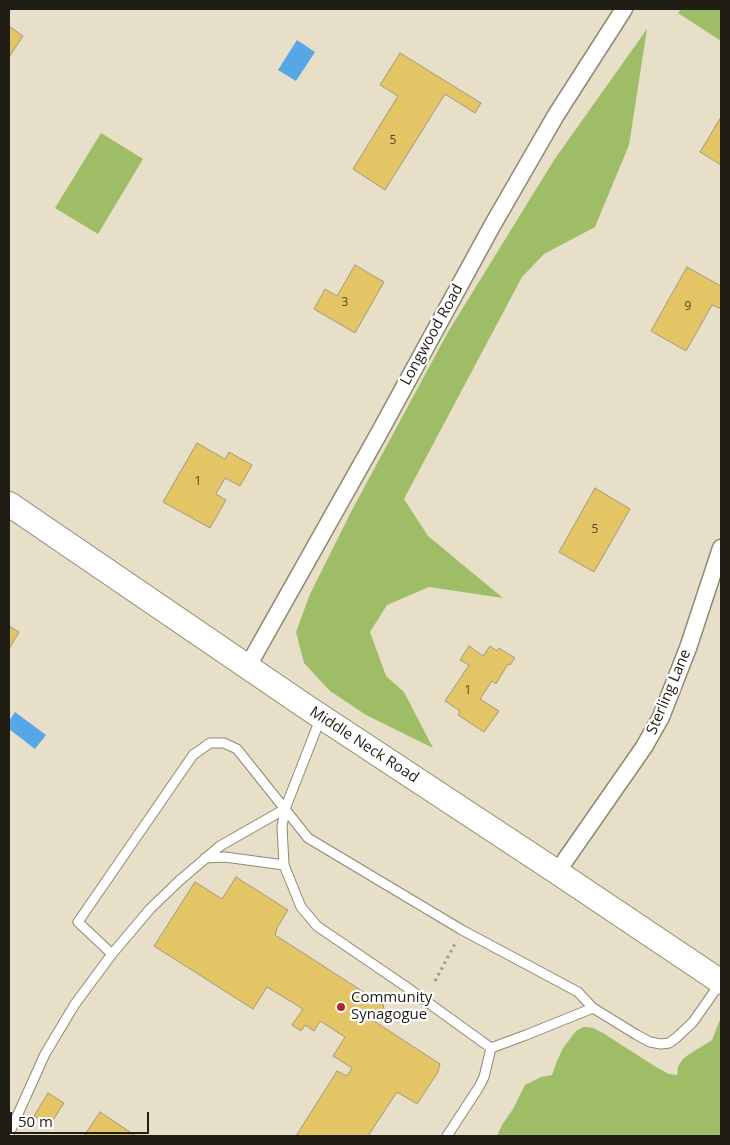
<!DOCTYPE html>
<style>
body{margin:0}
#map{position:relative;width:730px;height:1145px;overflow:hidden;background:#e7dfc7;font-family:"Open Sans",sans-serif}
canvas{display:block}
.frame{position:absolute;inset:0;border:10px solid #201d14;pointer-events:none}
.scale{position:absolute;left:10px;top:1112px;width:139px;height:22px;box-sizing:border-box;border:2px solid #201d14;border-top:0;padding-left:6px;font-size:15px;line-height:18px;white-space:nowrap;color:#201d14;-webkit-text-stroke:4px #fff;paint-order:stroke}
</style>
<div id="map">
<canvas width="730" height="1145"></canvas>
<div class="frame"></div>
<div class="scale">50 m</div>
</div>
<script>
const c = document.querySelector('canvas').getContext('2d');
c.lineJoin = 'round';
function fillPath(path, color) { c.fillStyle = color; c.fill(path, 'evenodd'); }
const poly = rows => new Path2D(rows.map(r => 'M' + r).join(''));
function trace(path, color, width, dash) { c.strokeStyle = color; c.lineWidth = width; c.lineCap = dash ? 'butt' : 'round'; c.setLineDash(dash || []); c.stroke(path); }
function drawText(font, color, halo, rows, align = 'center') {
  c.font = font + ' "Open Sans",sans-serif'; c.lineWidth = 4.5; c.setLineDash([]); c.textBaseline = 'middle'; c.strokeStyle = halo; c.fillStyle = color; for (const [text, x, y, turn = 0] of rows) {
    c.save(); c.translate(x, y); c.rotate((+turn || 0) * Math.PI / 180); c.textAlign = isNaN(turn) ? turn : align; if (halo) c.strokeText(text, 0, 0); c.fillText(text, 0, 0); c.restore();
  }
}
const green = poly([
 [681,9,721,9,721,41,678,13],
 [647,29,629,145,595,227,544,254,522,277,404,499,428,536,503,598,429,587,387,605,370,632,386,676,404,692,433,748,366,715,330,691,304,663,296,632,310,594,352,510,448,332,554,160],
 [101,133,143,159,98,234,55,208],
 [721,1017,721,1136,497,1136,502,1125,513,1109,525,1085,541,1077,552,1075,557,1061,563,1048,576,1031,583,1027,586,1027,593,1028,603,1033,656,1067,669,1074,677,1075,678,1067,682,1060,688,1055,712,1040]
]);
const water = poly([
 [297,40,315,52,296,81,278,70],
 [15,712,46,735,35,749,9,729,9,721]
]);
const building = poly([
 [9,26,23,36,9,57,9,26],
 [400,53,481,103,475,113,445,94,385,190,353,169,398,96,380,85,400,53],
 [721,117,721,165,700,152,721,117],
 [355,265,384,282,355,333,314,309,325,289,337,296,355,265],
 [687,267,721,286,721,309,712,305,686,351,651,331,687,267],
 [197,443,225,459,229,452,252,465,240,486,225,478,216,494,226,500,210,528,163,502,197,443],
 [595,488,630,509,594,572,559,552,595,488],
 [9,626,19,632,9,649,9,626],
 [469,646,483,656,490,646,497,651,499,648,515,658,510,665,508,664,496,684,492,681,480,699,499,711,484,732,458,715,460,711,445,701,469,665,460,660,469,646],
 [236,877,288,910,277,928,275,935,384,1005,383,1008,374,1021,440,1064,438,1072,417,1104,397,1092,368,1136,296,1136,337,1071,347,1076,352,1068,333,1056,345,1037,320,1021,314,1031,305,1025,301,1031,292,1025,303,1009,267,987,253,1009,154,946,195,882,222,899,236,877],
 [48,1093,64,1103,50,1125,34,1116,48,1093],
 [100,1112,136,1136,84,1136,100,1112]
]);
const path = poly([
 [435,981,456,942]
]);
const service = poly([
 [285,809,282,827,284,865,301,907,317,926,405,986,491,1048,526,1035,593,1008,637,1035,650,1042,661,1044,669,1043,676,1038,693,1022,721,982],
 [205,858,225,857,284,865],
 [112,954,78,922,193,755,210,743,224,743,237,749,308,838,462,930,578,992,593,1008],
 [9,1134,45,1054,75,1004,112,954,150,909,179,881,220,846,285,809,321,717],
 [447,1136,479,1087,484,1077,491,1048]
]);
const minor = poly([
 [248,666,378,435,492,226,556,115,624,9],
 [557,872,644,747,661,717,688,648,721,548]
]);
const secondary = poly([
 [9,504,305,706,557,872,721,982]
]);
const markers = [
 [341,1007,5,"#b32326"]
];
const numberNames = [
 ["5",393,141],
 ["3",345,303],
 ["9",688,307],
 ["1",198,482],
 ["5",595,530],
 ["1",468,691]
];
const streetNames = [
 ["Longwood Road",432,335,-61],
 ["Sterling Lane",669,692,-67],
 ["Middle Neck Road",364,745,33]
];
const poiNames = [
 ["Community",351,998],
 ["Synagogue",351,1015]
];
fillPath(green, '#9fbd66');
fillPath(water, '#57a6e5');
fillPath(building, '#e3c565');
trace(building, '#a09983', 1);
trace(service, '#8f8872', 11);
trace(minor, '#8f8872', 19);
trace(secondary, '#8f8872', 26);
trace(path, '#9f9886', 3, [2.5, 4]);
trace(service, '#fff', 9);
trace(minor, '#fff', 16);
trace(secondary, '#fff', 24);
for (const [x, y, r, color] of markers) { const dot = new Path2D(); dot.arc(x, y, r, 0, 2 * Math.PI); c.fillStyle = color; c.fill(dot); trace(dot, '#fff', 2); }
drawText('12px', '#514728', null, numberNames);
drawText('15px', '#201d14', '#fff', streetNames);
drawText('15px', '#201d14', '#fff', poiNames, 'left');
</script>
